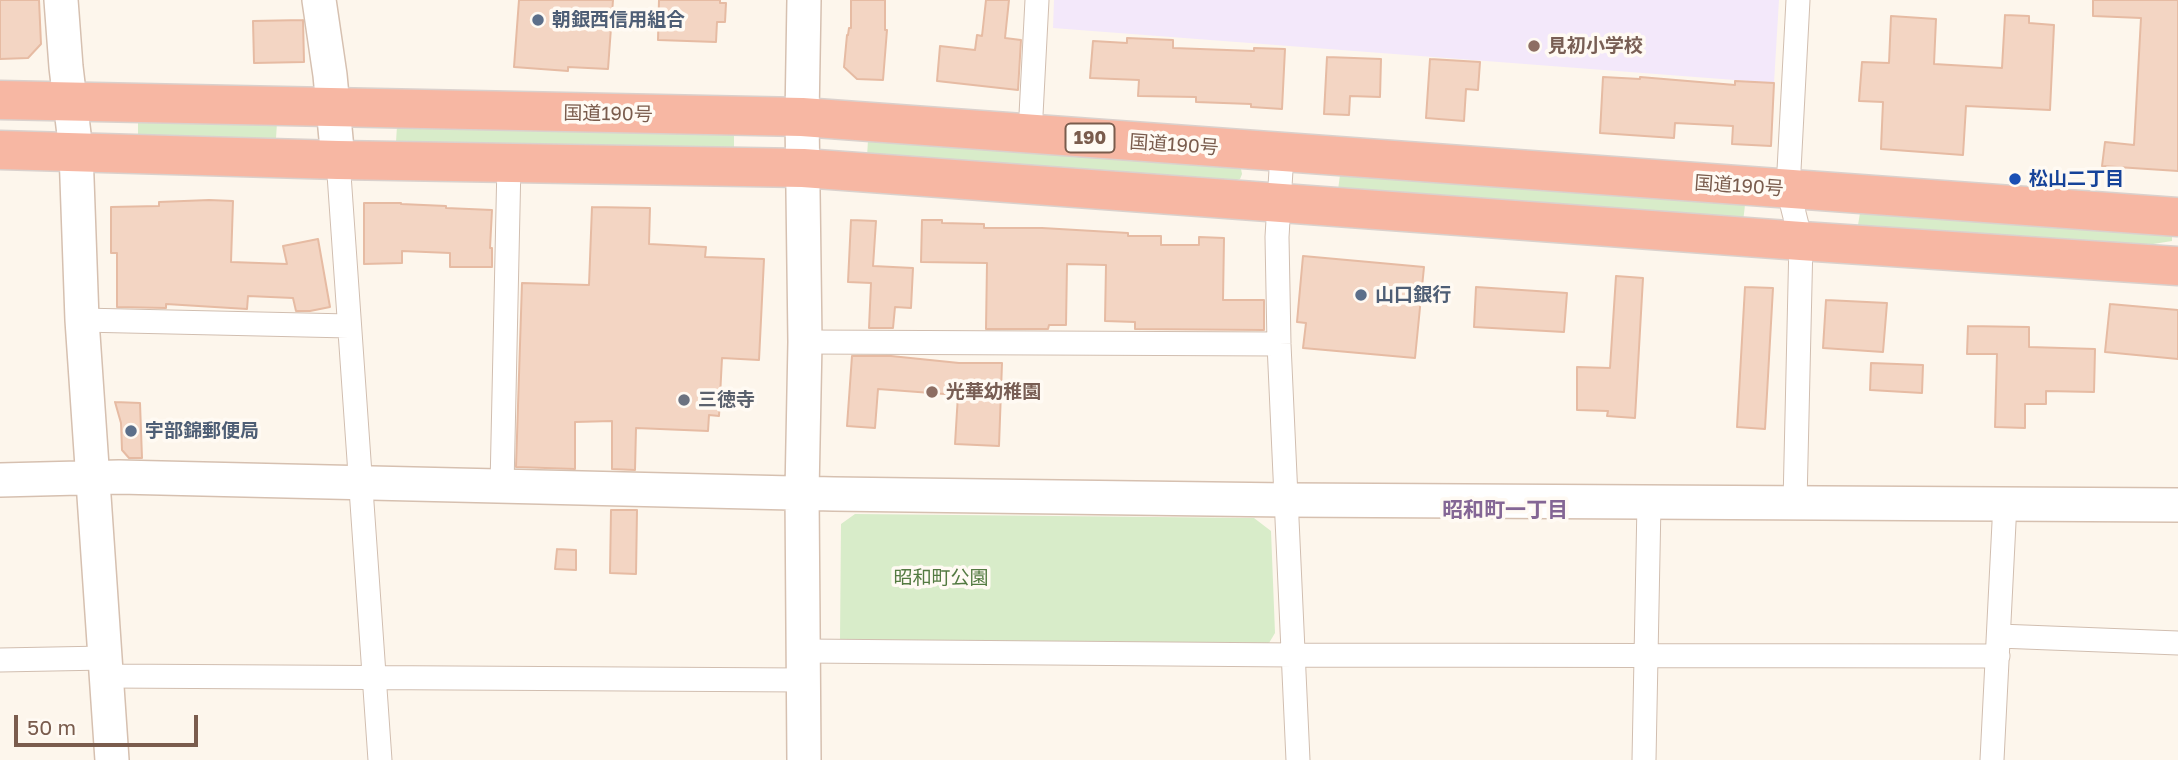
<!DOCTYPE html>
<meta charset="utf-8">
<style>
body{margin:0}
#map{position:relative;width:2178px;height:760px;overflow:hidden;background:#fdf6ec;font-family:"Golos Text",sans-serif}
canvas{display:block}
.scale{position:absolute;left:14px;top:715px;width:184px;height:32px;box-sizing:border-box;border:4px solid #7a5c4d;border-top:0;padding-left:9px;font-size:21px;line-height:24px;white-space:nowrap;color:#7a5c4d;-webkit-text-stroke:5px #fffaf3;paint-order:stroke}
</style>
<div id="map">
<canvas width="2178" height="760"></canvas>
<div class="scale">50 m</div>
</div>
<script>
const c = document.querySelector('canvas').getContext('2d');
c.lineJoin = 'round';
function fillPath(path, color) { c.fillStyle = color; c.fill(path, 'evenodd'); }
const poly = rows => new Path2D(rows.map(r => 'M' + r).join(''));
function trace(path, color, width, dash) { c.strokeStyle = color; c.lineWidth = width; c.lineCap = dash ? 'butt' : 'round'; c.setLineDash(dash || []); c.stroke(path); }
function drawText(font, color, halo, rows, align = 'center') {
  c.font = font + ' "Golos Text","Noto Sans JP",sans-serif'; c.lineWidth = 7; c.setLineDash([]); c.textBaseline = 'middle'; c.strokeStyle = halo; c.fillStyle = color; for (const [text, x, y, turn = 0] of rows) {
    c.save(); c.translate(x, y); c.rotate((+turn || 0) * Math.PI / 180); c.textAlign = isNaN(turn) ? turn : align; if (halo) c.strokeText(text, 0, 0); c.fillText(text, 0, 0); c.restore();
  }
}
const education = poly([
 [1054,0,1779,0,1774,83,1053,28]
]);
const green = poly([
 [138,120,277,123,276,138,138,137],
 [397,126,734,134,734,150,396,142],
 [868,140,1236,167,1241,169,1242,174,1240,179,1234,181,867,157],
 [1340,175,1745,205,1743,222,1338,190],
 [1860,213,2172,235,2172,241,2147,245,1858,225],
 [855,514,1254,518,1271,531,1275,633,1269,643,840,640,841,524]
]);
const building = poly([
 [0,0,39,0,41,44,28,58,0,59,0,0],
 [519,0,613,0,608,69,568,67,568,71,514,67,519,0],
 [659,0,720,0,720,3,726,3,725,22,717,22,716,42,658,40,659,0],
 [851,0,885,0,885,30,887,30,883,80,857,79,844,67,847,35,848,35,849,28,851,28,851,0],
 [986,0,1009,0,1005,38,1021,40,1018,90,937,81,940,46,975,50,977,35,982,36,986,0],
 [2093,0,2178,0,2178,171,2102,166,2105,142,2134,145,2141,18,2093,16,2093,0],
 [2005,15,2029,16,2029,23,2054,25,2050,110,1966,106,1963,155,1881,149,1883,102,1859,101,1862,62,1889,63,1891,16,1936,19,1934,64,2002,68,2005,15],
 [303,20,304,62,254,63,253,21,303,20],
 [1127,38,1173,40,1173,48,1254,51,1254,48,1285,49,1282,109,1251,107,1251,104,1196,102,1196,97,1138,96,1139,80,1090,78,1093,41,1127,43,1127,38],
 [1327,57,1381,59,1380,97,1350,96,1349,115,1324,114,1327,57],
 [1430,59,1480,62,1478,90,1466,89,1464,121,1426,118,1430,59],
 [1603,77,1640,79,1640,77,1735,85,1735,81,1774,83,1771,146,1732,144,1733,126,1675,123,1674,138,1600,133,1603,77],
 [209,200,233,201,231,262,287,264,283,246,318,239,330,307,310,311,296,311,293,298,248,296,247,309,166,304,166,308,117,307,117,253,111,253,111,207,159,206,159,202,209,200],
 [364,203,401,203,401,204,446,206,446,208,492,210,490,248,492,248,492,267,450,267,450,253,402,251,402,263,364,264,364,203],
 [592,207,650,208,649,244,706,247,705,257,764,259,759,360,722,358,719,416,709,415,708,431,636,428,635,470,612,469,612,421,575,422,575,469,516,467,522,283,589,285,592,207],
 [851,220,876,221,873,266,913,268,911,308,895,307,893,328,869,328,871,283,848,282,851,220],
 [922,220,942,220,942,223,984,224,984,228,1042,228,1128,233,1128,236,1161,236,1161,245,1199,245,1199,237,1224,238,1223,300,1264,300,1264,330,1135,329,1135,322,1105,321,1106,265,1067,264,1066,325,1049,325,1048,329,986,329,987,263,921,262,922,220],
 [1303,256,1424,267,1415,358,1303,348,1306,323,1297,322,1303,256],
 [1616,276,1643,278,1635,418,1607,416,1608,411,1577,410,1577,367,1610,368,1616,276],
 [1476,287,1567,293,1564,332,1474,327,1476,287],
 [1745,287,1773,288,1765,429,1737,427,1745,287],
 [1826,300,1887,303,1883,352,1823,348,1826,300],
 [2110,304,2178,310,2178,359,2105,352,2110,304],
 [1968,326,2029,327,2029,347,2095,349,2094,392,2046,391,2046,404,2025,404,2025,428,1995,427,1997,354,1967,354,1968,326],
 [852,356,891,356,959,363,1002,363,999,446,955,444,958,395,878,389,875,428,847,426,852,356],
 [1871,363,1923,365,1922,393,1870,390,1871,363],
 [115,402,140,403,142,458,129,458,122,450,121,423,115,402],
 [611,510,637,510,636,574,610,573,611,510],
 [557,549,576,550,576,570,555,569,557,549]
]);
const street = poly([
 [1030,134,1037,0],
 [1282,153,1277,237,1279,344,1298,760],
 [338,160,380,760],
 [82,320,349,326],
 [805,342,1279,344],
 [502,486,509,163],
 [1795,503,1801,241,1788,189,1798,0],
 [1999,636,2178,643],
 [804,651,1293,655,1998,656],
 [0,660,105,658],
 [107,676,803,680],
 [1644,760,1649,503],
 [1992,760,2005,503]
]);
const secondary = poly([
 [61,0,66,67,76,151,82,320,112,760],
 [319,0,330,75,338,160],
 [0,480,119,477,834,494,1287,500,2178,505],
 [804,760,802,492,805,342,802,117,804,0]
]);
const highway = poly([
 [0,100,802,117,2178,217],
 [0,150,338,160,803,168,1801,241,2178,266]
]);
const markers = [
 [538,20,7,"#5c6f8a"],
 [1534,46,7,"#8d6e63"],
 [2015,179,7,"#1a4fb4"],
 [1361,295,7,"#5c6f8a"],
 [932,392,7,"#8d6e63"],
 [684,400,7,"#6b7280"],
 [131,431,7,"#5c6f8a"]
];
const shields = [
 [1090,138,49]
];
const shieldNames = [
 ["190",1090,138]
];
const serviceNames = [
 ["朝銀西信用組合",552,20],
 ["山口銀行",1375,295],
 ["宇部錦郵便局",145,431]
];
const educationNames = [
 ["見初小学校",1548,46],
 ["光華幼稚園",946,392]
];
const streetNames = [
 ["国道190号",608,114,1],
 ["国道190号",1174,145,4],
 ["国道190号",1739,186,4]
];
const transitNames = [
 ["松山二丁目",2029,179]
];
const worshipNames = [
 ["三徳寺",698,400]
];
const parkNames = [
 ["昭和町公園",941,578]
];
const neighbourhoodNames = [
 ["昭和町一丁目",1505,510]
];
fillPath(education, '#f3e8fa');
fillPath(green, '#d8ecc9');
fillPath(building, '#f3d5c3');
trace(building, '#e6bba3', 2);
trace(street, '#d1beb0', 25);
trace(secondary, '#d6c0b0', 36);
trace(highway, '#dad1cd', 41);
trace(street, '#fff', 23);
trace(secondary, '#fff', 33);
trace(highway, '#f7b7a3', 38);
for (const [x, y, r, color] of markers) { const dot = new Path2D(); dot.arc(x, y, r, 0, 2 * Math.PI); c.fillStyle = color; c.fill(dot); trace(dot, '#fffaf3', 2.5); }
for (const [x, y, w] of shields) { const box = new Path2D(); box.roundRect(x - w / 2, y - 14.5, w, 29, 5); c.fillStyle = '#fffaf3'; c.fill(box); trace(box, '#7a5c4d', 2); }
drawText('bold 18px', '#7a5c4d', null, shieldNames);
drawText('bold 19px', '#4e5e75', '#fffaf3', serviceNames, 'left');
drawText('bold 19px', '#785e54', '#fffaf3', educationNames, 'left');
drawText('19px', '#7a5c4d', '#fffaf3', streetNames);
drawText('bold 19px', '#164399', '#fffaf3', transitNames, 'left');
drawText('bold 19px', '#5b616d', '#fffaf3', worshipNames, 'left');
drawText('19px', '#537a41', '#fffaf3', parkNames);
drawText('bold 21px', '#846695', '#fffaf3', neighbourhoodNames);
</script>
